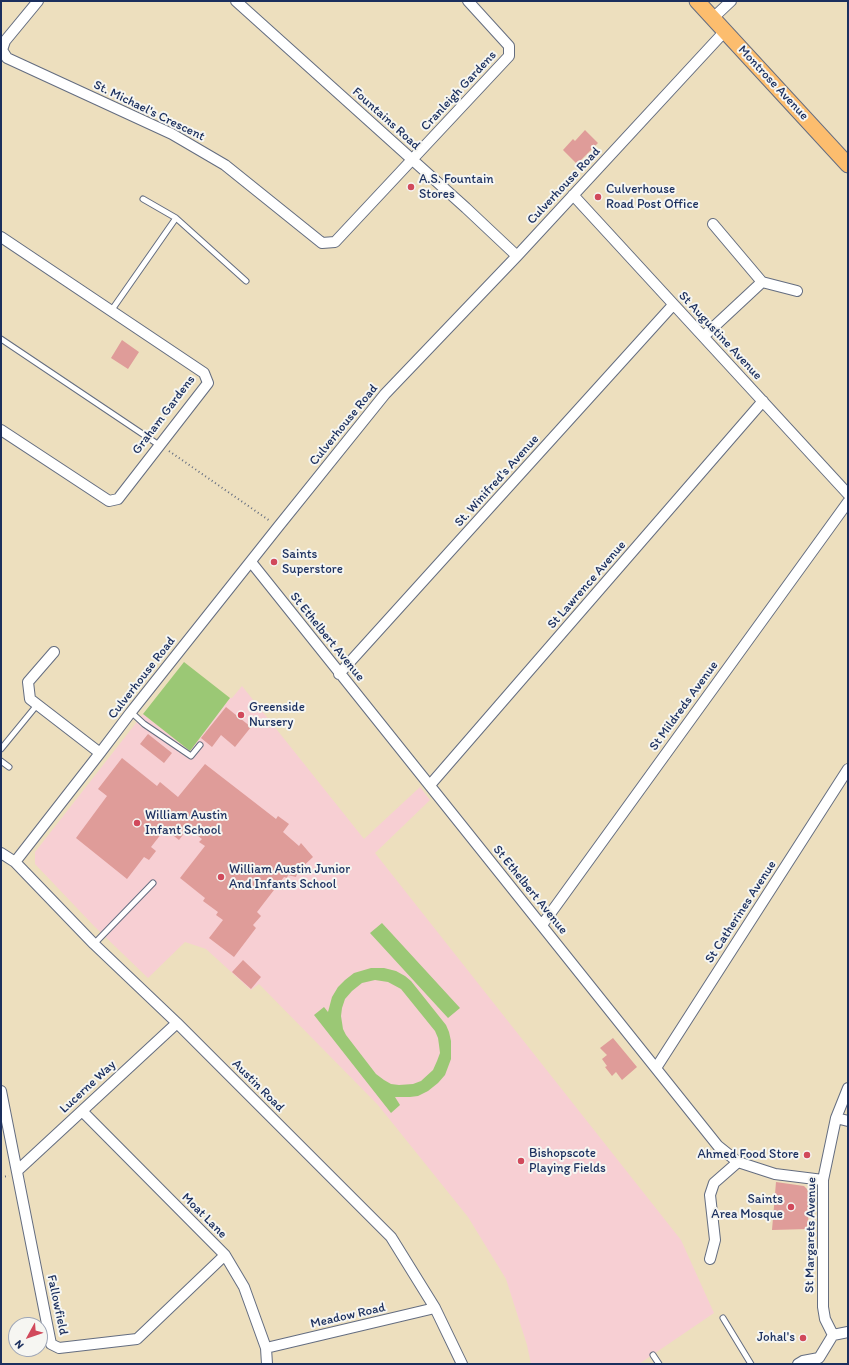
<!DOCTYPE html>
<style>
body{margin:0}
#map{position:relative;width:849px;height:1365px;overflow:hidden;background:#eddfbe;font-family:Itim,sans-serif}
canvas{display:block}
.frame{position:absolute;inset:0;border:2px solid #1b2f5e;pointer-events:none}
.north{position:absolute;left:8px;top:1317px;width:40px;height:40px;box-sizing:border-box;background:#f6f6f2;border:1px solid #9ea6b7;border-radius:50%;rotate:230deg;font-size:11px;font-weight:700;line-height:16px;text-align:center;color:#1b2f5e}
.north::after{content:'';display:block;margin:auto;width:14px;height:18px;background:#d1495b;clip-path:polygon(50% 0,100% 100%,50% 72%,0 100%)}
</style>
<div id="map">
<canvas width="849" height="1365"></canvas>
<div class="frame"></div>
<div class="north">N</div>
</div>
<script>
const c = document.querySelector('canvas').getContext('2d');
c.lineJoin = 'round';
function fillPath(path, color) { c.fillStyle = color; c.fill(path, 'evenodd'); }
const poly = rows => new Path2D(rows.map(r => 'M' + r).join(''));
function trace(path, color, width, dash) { c.strokeStyle = color; c.lineWidth = width; c.lineCap = dash ? 'butt' : 'round'; c.setLineDash(dash || []); c.stroke(path); }
function drawText(font, color, halo, rows, align = 'center') {
  c.font = font + ' Itim,sans-serif'; c.lineWidth = 4; c.setLineDash([]); c.textBaseline = 'middle'; c.strokeStyle = halo; c.fillStyle = color; for (const [text, x, y, turn = 0] of rows) {
    c.save(); c.translate(x, y); c.rotate((+turn || 0) * Math.PI / 180); c.textAlign = isNaN(turn) ? turn : align; if (halo) c.strokeText(text, 0, 0); c.fillText(text, 0, 0); c.restore();
  }
}
const built = poly([
 [242,686,364,839,420,787,430,800,375,853,681,1240,714,1313,639,1364,531,1364,527,1345,506,1279,468,1217,378,1105,259,984,251,990,206,949,185,942,148,978,95,927,35,864,35,852,143,714,190,751,230,698,232,698]
]);
const green = poly([
 [184,662,230,698,190,751,143,714],
 [382,923,460,1008,448,1018,370,933],
 [371,968,384,968,396,971,405,976,411,981,446,1025,449,1032,451,1041,451,1059,445,1075,438,1083,428,1091,418,1096,410,1097,395,1097,400,1105,391,1113,314,1015,324,1007,328,1012,332,997,338,987,345,980,354,973],
 [375,980,388,982,401,989,435,1031,438,1038,439,1045,440,1053,437,1061,433,1070,421,1081,413,1084,399,1085,391,1084,384,1080,376,1074,346,1035,343,1029,341,1016,342,1008,345,999,352,991,362,983]
]);
const building = poly([
 [585,130,598,143,577,164,563,150,573,139,575,141],
 [122,340,139,352,128,369,111,358],
 [226,707,251,727,235,747,221,735,212,747,201,738],
 [148,734,172,753,164,763,140,744],
 [122,758,157,786,160,782,178,797,205,764,276,819,278,816,289,824,283,832,299,846,301,843,313,857,298,871,296,877,288,875,287,878,284,877,257,912,261,916,253,925,256,928,234,957,209,938,223,920,216,915,218,912,203,901,205,898,180,878,205,846,199,842,202,839,188,828,179,840,165,829,151,847,156,851,149,860,144,857,127,879,76,838,107,796,98,789],
 [243,960,261,977,251,989,232,972],
 [613,1038,637,1067,622,1080,616,1072,612,1076,605,1067,607,1066,602,1059,607,1055,600,1048],
 [776,1182,804,1186,807,1189,809,1196,808,1229,772,1230]
]);
const path = poly([
 [169,451,270,521],
 [1,1177,9,1176]
]);
const lane = poly([
 [143,199,176,218,246,281],
 [111,311,176,218],
 [1,339,159,445],
 [131,712,144,724,191,756,200,745],
 [1,749,37,705],
 [1,761,9,767],
 [94,944,153,883],
 [723,1318,751,1364],
 [653,1355,659,1364]
]);
const street = poly([
 [38,1,5,41,2,50,7,58,172,134,225,165,322,243,335,242,509,56,509,46,468,1],
 [236,1,466,208,517,256],
 [713,18,731,1],
 [573,195,848,494],
 [1,237,204,373,208,383,118,499,109,501,1,430],
 [762,282,797,291],
 [704,336,762,282,713,224],
 [251,562,718,1146,738,1162,775,1174,823,1180],
 [54,652,28,682,30,699,100,753],
 [339,674,673,305],
 [430,785,763,401],
 [1,853,15,862,94,944,177,1023,391,1237,435,1308,462,1364],
 [15,862,100,753,131,712,278,527,385,394,517,256,725,31],
 [542,925,848,502],
 [656,1068,848,769],
 [1,1091,51,1344,59,1348,137,1339,225,1255],
 [82,1111,225,1255,244,1287,266,1348,267,1364],
 [836,1118,848,1121],
 [17,1171,177,1023],
 [710,1259,715,1240,710,1195,714,1183,738,1162],
 [833,1335,825,1319,823,1307,823,1180,836,1118,848,1088],
 [266,1348,435,1308],
 [798,1364,803,1361,819,1358,833,1335,848,1332]
]);
const primary = poly([
 [697,1,848,165]
]);
const markers = [
 [411,187,4,"#d1495b"],
 [598,197,4,"#d1495b"],
 [274,562,4,"#d1495b"],
 [241,715,4,"#d1495b"],
 [137,823,4,"#d1495b"],
 [221,877,4,"#d1495b"],
 [807,1155,4,"#d1495b"],
 [521,1161,4,"#d1495b"],
 [791,1207,4,"#d1495b"],
 [803,1338,4,"#d1495b"]
];
const streetNames = [
 ["Montrose Avenue",773,83,47],
 ["Cranleigh Gardens",459,91,-47],
 ["St. Michael's Crescent",149,111,26],
 ["Fountains Road",386,119,42],
 ["Culverhouse Road",564,186,-47],
 ["St Augustine Avenue",720,336,47],
 ["Graham Gardens",164,415,-53],
 ["Culverhouse Road",344,425,-51],
 ["St. Winifred's Avenue",497,481,-48],
 ["St Lawrence Avenue",587,585,-49],
 ["St Ethelbert Avenue",327,637,51],
 ["Culverhouse Road",142,678,-52],
 ["St Mildreds Avenue",684,706,-54],
 ["St Ethelbert Avenue",530,890,51],
 ["St Catherines Avenue",741,912,-57],
 ["Austin Road",258,1086,45],
 ["Lucerne Way",88,1087,-43],
 ["Moat Lane",204,1216,45],
 ["St Margarets Avenue",811,1235,-89],
 ["Fallowfield",57,1305,78],
 ["Meadow Road",348,1316,-13]
];
const poiNames = [
 ["A.S. Fountain",419,180],
 ["Stores",419,195],
 ["Culverhouse",606,190],
 ["Road Post Office",606,205],
 ["Saints",282,555],
 ["Superstore",282,570],
 ["Greenside",249,708],
 ["Nursery",249,723],
 ["William Austin",145,816],
 ["Infant School",145,831],
 ["William Austin Junior",229,870],
 ["And Infants School",229,885],
 ["Bishopscote",529,1154],
 ["Playing Fields",529,1169],
 ["Ahmed Food Store",799,1155,"right"],
 ["Saints",783,1200,"right"],
 ["Area Mosque",783,1215,"right"],
 ["Johal's",795,1338,"right"]
];
fillPath(built, '#f7cfd3');
fillPath(green, '#9bc875');
fillPath(building, '#df9c99');
trace(lane, '#646d80', 7);
trace(street, '#646d80', 12);
trace(primary, '#646d80', 17);
trace(path, '#646d80', 2, [1, 3]);
trace(lane, '#fff', 5);
trace(street, '#fff', 10);
trace(primary, '#fcbd6e', 15);
for (const [x, y, r, color] of markers) { const dot = new Path2D(); dot.arc(x, y, r, 0, 2 * Math.PI); c.fillStyle = color; c.fill(dot); trace(dot, '#f6f6f2', 1.5); }
drawText('13px', '#1b2f5e', '#f6f6f2', streetNames);
drawText('13px', '#1b2f5e', '#f6f6f2', poiNames, 'left');
</script>
